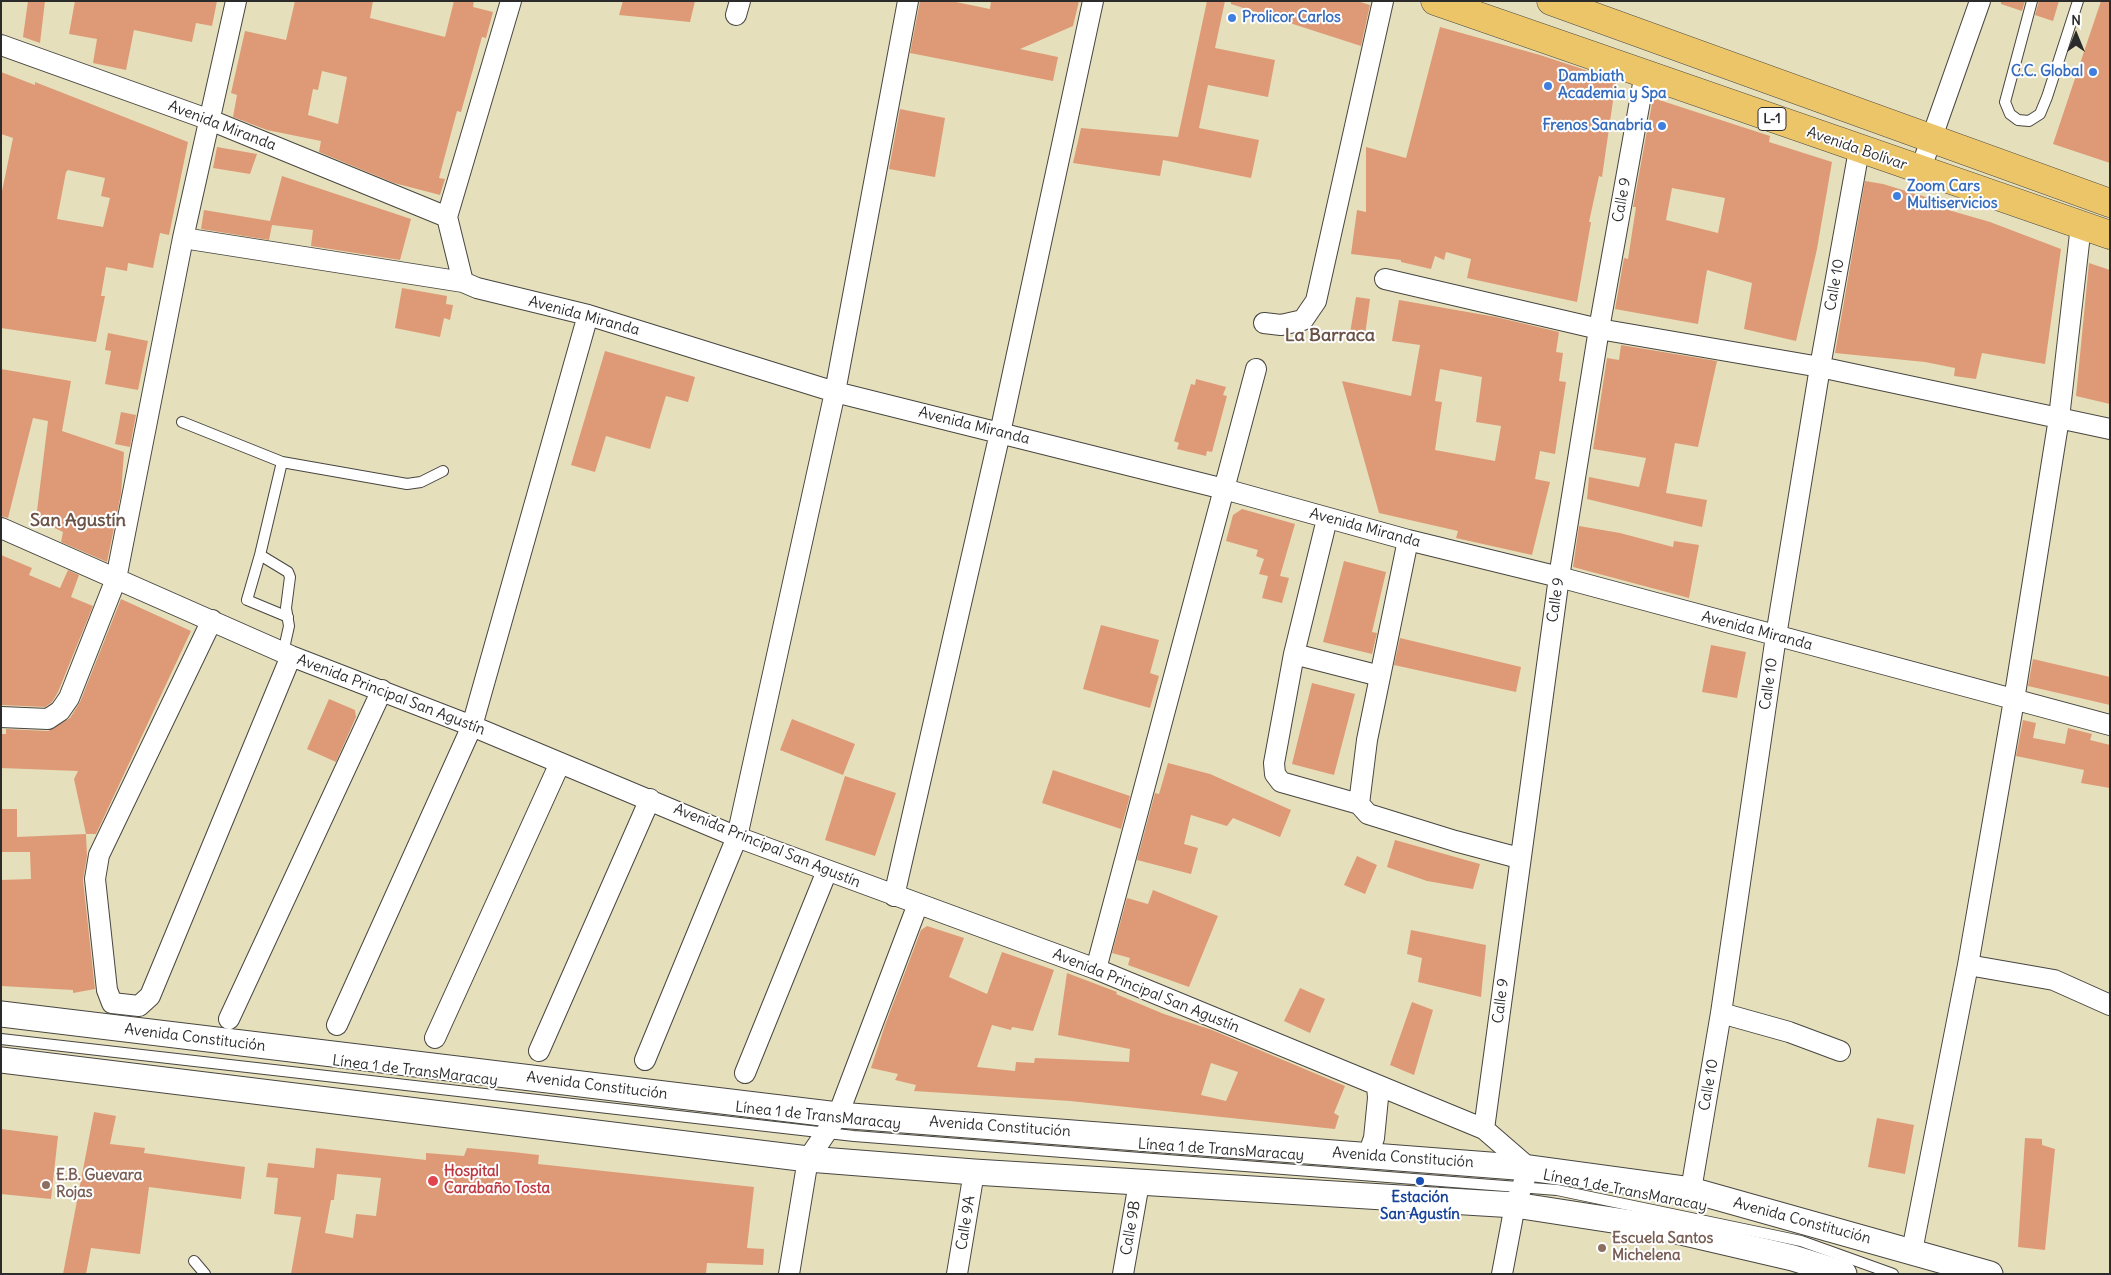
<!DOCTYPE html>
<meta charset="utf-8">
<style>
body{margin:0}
#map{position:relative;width:2111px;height:1275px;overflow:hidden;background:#e6dfbb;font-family:Delius,sans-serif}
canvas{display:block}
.frame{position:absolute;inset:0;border:2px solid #2b2b2b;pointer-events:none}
.north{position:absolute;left:2051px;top:10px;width:50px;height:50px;-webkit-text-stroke:4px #fff;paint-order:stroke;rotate:0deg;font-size:14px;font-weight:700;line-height:20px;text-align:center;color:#2b2b2b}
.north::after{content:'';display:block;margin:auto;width:18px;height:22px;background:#2b2b2b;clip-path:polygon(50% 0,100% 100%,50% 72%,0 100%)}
</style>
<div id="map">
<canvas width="2111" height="1275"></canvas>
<div class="frame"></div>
<div class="north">N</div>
</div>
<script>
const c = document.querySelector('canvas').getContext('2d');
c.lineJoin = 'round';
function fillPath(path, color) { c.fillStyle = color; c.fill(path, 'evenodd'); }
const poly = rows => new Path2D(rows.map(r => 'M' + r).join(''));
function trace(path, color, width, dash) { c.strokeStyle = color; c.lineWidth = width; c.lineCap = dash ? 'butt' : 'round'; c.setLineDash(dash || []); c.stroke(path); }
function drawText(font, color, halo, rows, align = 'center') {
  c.font = font + ' Delius,sans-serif'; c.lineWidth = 4; c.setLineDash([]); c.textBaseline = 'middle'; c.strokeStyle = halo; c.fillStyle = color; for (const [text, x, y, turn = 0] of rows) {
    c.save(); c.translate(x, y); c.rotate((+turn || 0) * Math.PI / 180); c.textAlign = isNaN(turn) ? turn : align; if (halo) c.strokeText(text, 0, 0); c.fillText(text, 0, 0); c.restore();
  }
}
const building = poly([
 [28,1,45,1,40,43,23,37],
 [75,1,217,1,212,26,196,23,192,42,134,30,126,70,93,63,97,39,69,34],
 [295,1,373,1,370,18,445,37,454,1,474,1,473,7,493,12,486,38,482,37,461,112,457,111,439,178,445,179,440,195,394,183,319,152,321,141,267,130,233,117,237,95,231,93,245,31,286,40],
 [322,71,347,77,338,124,308,115,313,89,318,90],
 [623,1,695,1,690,22,619,15],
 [920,1,951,1,990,9,991,1,1079,1,1073,26,1020,49,1058,57,1053,81,910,53],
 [1207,1,1225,1,1215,48,1275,60,1268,97,1208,85,1199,128,1259,140,1251,178,1163,160,1160,176,1073,163,1081,128,1178,137],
 [1231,1,1357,1,1370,5,1361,46,1231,4],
 [2001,1,2025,1,2022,11,2001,4],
 [2039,1,2059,1,2053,21,2035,15],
 [2101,1,2110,1,2110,163,2053,144],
 [1440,27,1540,55,1616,80,1602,177,1599,176,1589,222,1591,222,1577,302,1467,278,1471,259,1446,252,1444,260,1435,256,1431,269,1401,262,1401,260,1351,254,1357,210,1366,212,1366,147,1406,158],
 [1,72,35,85,35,82,188,142,169,235,160,233,153,268,128,263,127,271,106,267,101,296,105,296,96,342,1,328,1,196,13,138,1,134],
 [68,170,105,178,101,196,110,198,103,227,57,219,66,172],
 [1653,98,1770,136,1769,142,1832,162,1817,249,1796,341,1744,329,1752,283,1707,270,1698,324,1615,309,1624,258,1628,259,1636,207,1633,207],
 [1672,188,1725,198,1718,233,1666,220],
 [900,109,945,118,935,177,889,169],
 [217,147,257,154,250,174,213,168],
 [282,176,411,219,400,260,311,246,313,230,272,225,269,240,201,229,204,210,270,221],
 [1865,181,1883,184,1939,201,1938,207,1990,222,2061,249,2045,364,1982,353,1976,379,1954,376,1955,368,1925,362,1835,353],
 [2089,263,2110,270,2110,404,2076,396],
 [402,288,447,296,446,304,453,305,450,320,444,318,440,337,395,328],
 [1356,297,1370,299,1365,335,1350,333],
 [1399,300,1496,317,1559,332,1556,352,1563,353,1559,381,1566,382,1555,454,1540,451,1535,479,1550,482,1532,555,1456,538,1458,531,1379,513,1342,381,1411,396,1420,345,1392,341],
 [1440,369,1482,377,1476,422,1501,426,1495,461,1435,450,1442,402,1435,401],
 [108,333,148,341,138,390,105,384,111,351,105,350],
 [1621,345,1717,361,1698,447,1675,443,1666,493,1707,500,1702,527,1587,499,1589,477,1639,487,1646,458,1593,449,1607,358,1619,360],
 [605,351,695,377,688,402,666,396,650,449,606,436,595,472,571,465],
 [1,369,71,381,62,431,124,452,121,494,107,562,61,542,63,532,36,519,48,421,33,418,8,518,1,516],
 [1196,379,1226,387,1223,395,1227,396,1212,452,1207,451,1206,456,1177,449,1179,443,1174,441,1191,384,1195,385],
 [121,412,136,415,130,447,115,444],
 [1242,509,1295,524,1280,576,1289,578,1282,603,1262,598,1268,576,1259,574,1264,559,1256,556,1258,550,1226,541,1233,515],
 [1579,526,1620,533,1673,547,1674,541,1699,545,1689,598,1573,567],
 [1,555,32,568,29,575,60,588,68,570,79,575,71,597,93,606,58,692,52,702,45,707,1,705],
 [1344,561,1386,572,1372,632,1377,633,1372,654,1323,642],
 [121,599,191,631,96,834,86,834,74,779,78,771,1,768,1,734,6,734,6,729,48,731,70,718,80,702],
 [1101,625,1159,640,1150,673,1159,676,1150,708,1083,689],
 [1400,638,1521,667,1516,692,1394,665],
 [1711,645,1746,652,1737,698,1702,692],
 [2033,659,2110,677,2110,705,2028,686],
 [1312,683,1355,694,1334,775,1292,764],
 [329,699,355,710,356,717,336,762,307,749],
 [792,719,855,744,843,775,780,750],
 [2023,720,2036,723,2033,738,2065,744,2068,728,2092,734,2090,740,2110,745,2110,788,2081,783,2084,770,2016,756],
 [1168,763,1210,774,1291,810,1280,837,1233,818,1227,826,1191,815,1184,844,1198,848,1191,874,1137,860,1155,793,1159,794],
 [1053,770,1130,796,1121,829,1042,803],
 [845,776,896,793,875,856,825,840],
 [1,809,17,809,17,837,86,834,87,856,83,880,95,989,73,993,73,990,1,986,1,880,31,879,30,852,1,852],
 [1395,840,1480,864,1473,889,1427,881,1387,867],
 [1357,856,1377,865,1365,894,1344,885],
 [1153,890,1218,916,1189,987,1128,965,1130,958,1112,953,1127,898,1148,904],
 [927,926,964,938,949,977,987,994,1002,952,1054,970,1033,1031,1012,1027,1011,1030,992,1025,977,1067,1015,1071,1016,1062,1034,1063,1035,1058,1129,1062,1130,1049,1058,1035,1067,973,1117,992,1116,994,1164,1014,1212,1030,1345,1086,1334,1113,1339,1116,1335,1129,1070,1101,914,1091,916,1085,895,1080,898,1074,871,1068,885,1025,921,930],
 [1211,1063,1238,1072,1226,1101,1201,1095],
 [1411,930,1486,945,1481,997,1418,982,1422,958,1407,954],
 [1300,988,1325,999,1310,1033,1284,1021],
 [1412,1002,1433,1010,1414,1075,1390,1065],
 [94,1112,116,1116,110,1144,145,1148,144,1153,245,1167,241,1199,149,1187,140,1254,91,1248,86,1274,63,1274],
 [1877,1118,1914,1125,1905,1174,1868,1167],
 [1,1129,58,1136,51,1199,1,1194],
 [2025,1138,2042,1139,2042,1145,2055,1149,2045,1250,2018,1247],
 [316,1148,426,1160,426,1153,464,1156,467,1148,513,1152,539,1155,538,1164,754,1187,747,1248,764,1249,763,1265,707,1263,706,1274,291,1274,301,1217,274,1214,278,1178,266,1177,268,1163,314,1168],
 [337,1174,381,1178,376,1216,356,1214,353,1238,325,1233,331,1200,334,1200]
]);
const service = poly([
 [2032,1,2005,102,2010,114,2018,120,2029,121,2040,114,2047,97,2078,1],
 [182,422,282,462],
 [260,555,247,600,288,617],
 [283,653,289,626,286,608,290,577,288,572,260,555,282,462,407,484,421,482,443,471],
 [1,1039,854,1136,1557,1190,1801,1241,1893,1274],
 [194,1261,205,1274]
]);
const minor = poly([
 [736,15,740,1],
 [1,45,210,120,447,217,463,282,477,288,588,315,835,392,1224,489,1408,540,1559,577,2110,725],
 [1920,171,1980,1],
 [447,217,511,1],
 [183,238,463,282],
 [1385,279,1599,329,1820,367,2110,429],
 [1264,323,1281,325,1303,320,1316,301,1383,1],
 [1327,519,1294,654,1274,763,1275,774,1281,782,1359,804],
 [1,528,291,656,472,726,737,837,1096,969,1484,1129,1529,1168,1515,1205,1502,1274],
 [1408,540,1367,740,1359,804,1368,814,1455,841,1519,858],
 [212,620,99,855,95,879,107,990,112,1003,139,1006,150,996,291,656],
 [1294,654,1380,676],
 [1,717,48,719,60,711,69,698,116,579,183,238,236,1],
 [894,896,1000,433,1093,1],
 [1968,965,2054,980,2110,1005],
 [1096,969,1256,369],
 [1721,1013,1789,1032,1840,1051],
 [229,1019,382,690],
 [337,1025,472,726,588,315],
 [435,1038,560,763],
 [539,1051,650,799],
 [645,1060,737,837,835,392,908,1],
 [745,1073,827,871],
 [1484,1129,1559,577,1599,329,1645,73],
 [1368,1155,1374,1138,1378,1098,1377,1085],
 [1691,1190,1721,1013,1776,636,1820,367,1859,150],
 [1912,1251,1968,965,2014,700,2059,418,2081,225],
 [789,1274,808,1159,838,1115,918,904],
 [957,1274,974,1172],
 [1123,1274,1139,1183]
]);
const tertiary = poly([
 [1,1014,838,1115,1529,1168,1691,1190,1990,1274],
 [1,1060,808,1159,974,1172,1515,1205,1664,1228,1793,1258,1844,1274]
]);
const primary = poly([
 [1435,1,2110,235],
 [1551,1,2110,203]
]);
const markers = [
 [1232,18,5,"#3f7fe0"],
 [2093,72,5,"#3f7fe0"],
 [1548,86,5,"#3f7fe0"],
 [1662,126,5,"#3f7fe0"],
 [1897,196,5,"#3f7fe0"],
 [433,1181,6,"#e0444e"],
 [1420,1181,5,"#1a4fb4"],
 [46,1185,5,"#8d6e63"],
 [1602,1248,5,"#8d6e63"]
];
const shields = [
 [1772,119,28]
];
const shieldNames = [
 ["L-1",1772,119]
];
const shopNames = [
 ["Prolicor Carlos",1242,18],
 ["C.C. Global",2083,72,"right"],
 ["Dambiath",1558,77],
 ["Academia y Spa",1558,94],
 ["Frenos Sanabria",1652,126,"right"],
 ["Zoom Cars",1907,187],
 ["Multiservicios",1907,204]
];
const streetNames = [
 ["Avenida Miranda",222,126,21],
 ["Avenida Bolívar",1857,149,19],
 ["Calle 9",1622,200,-80],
 ["Calle 10",1835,285,-80],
 ["Avenida Miranda",584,316,15],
 ["Avenida Miranda",974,426,14],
 ["Avenida Miranda",1365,528,15],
 ["Calle 9",1556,600,-82],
 ["Avenida Miranda",1757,631,15],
 ["Calle 10",1769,684,-82],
 ["Avenida Principal San Agustín",391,695,21],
 ["Avenida Principal San Agustín",767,846,22],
 ["Avenida Principal San Agustín",1146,991,22],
 ["Calle 9",1501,1001,-83],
 ["Avenida Constitución",195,1038,7],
 ["Línea 1 de TransMaracay",415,1071,7],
 ["Calle 10",1709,1085,-80],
 ["Avenida Constitución",597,1086,7],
 ["Línea 1 de TransMaracay",818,1116,6],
 ["Avenida Constitución",1000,1127,4],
 ["Línea 1 de TransMaracay",1221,1150,4],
 ["Avenida Constitución",1403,1158,4],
 ["Línea 1 de TransMaracay",1625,1191,11],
 ["Avenida Constitución",1802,1221,15],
 ["Calle 9A",966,1223,-81],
 ["Calle 9B",1131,1228,-80]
];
const healthNames = [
 ["Hospital",444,1172],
 ["Carabaño Tosta",444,1189]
];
const educationNames = [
 ["E.B. Guevara",56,1176],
 ["Rojas",56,1193],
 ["Escuela Santos",1612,1239],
 ["Michelena",1612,1256]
];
const transitNames = [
 ["Estación",1420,1198],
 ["San Agustín",1420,1215]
];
const quarterNames = [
 ["La Barraca",1330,336],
 ["San Agustín",78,521]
];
fillPath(building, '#de9a77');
trace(service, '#474641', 12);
trace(minor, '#474641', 22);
trace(tertiary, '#474641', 27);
trace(primary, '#474641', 29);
trace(service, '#fff', 10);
trace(minor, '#fff', 20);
trace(tertiary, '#fff', 25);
trace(primary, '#edc569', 28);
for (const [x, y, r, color] of markers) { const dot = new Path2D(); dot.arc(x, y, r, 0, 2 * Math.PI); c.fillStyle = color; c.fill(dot); trace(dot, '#fff', 2); }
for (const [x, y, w] of shields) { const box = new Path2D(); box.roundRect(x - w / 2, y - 11.5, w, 23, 4); c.fillStyle = '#fff'; c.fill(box); trace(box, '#2b2b2b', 1); }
drawText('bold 14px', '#2b2b2b', null, shieldNames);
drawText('bold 15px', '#366cbe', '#fff', shopNames, 'left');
drawText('15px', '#2b2b2b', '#fff', streetNames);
drawText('bold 15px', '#be3a42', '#fff', healthNames, 'left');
drawText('bold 15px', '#785e54', '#fff', educationNames, 'left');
drawText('bold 15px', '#164399', '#fff', transitNames);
drawText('bold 18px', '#6a5246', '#fff', quarterNames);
</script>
